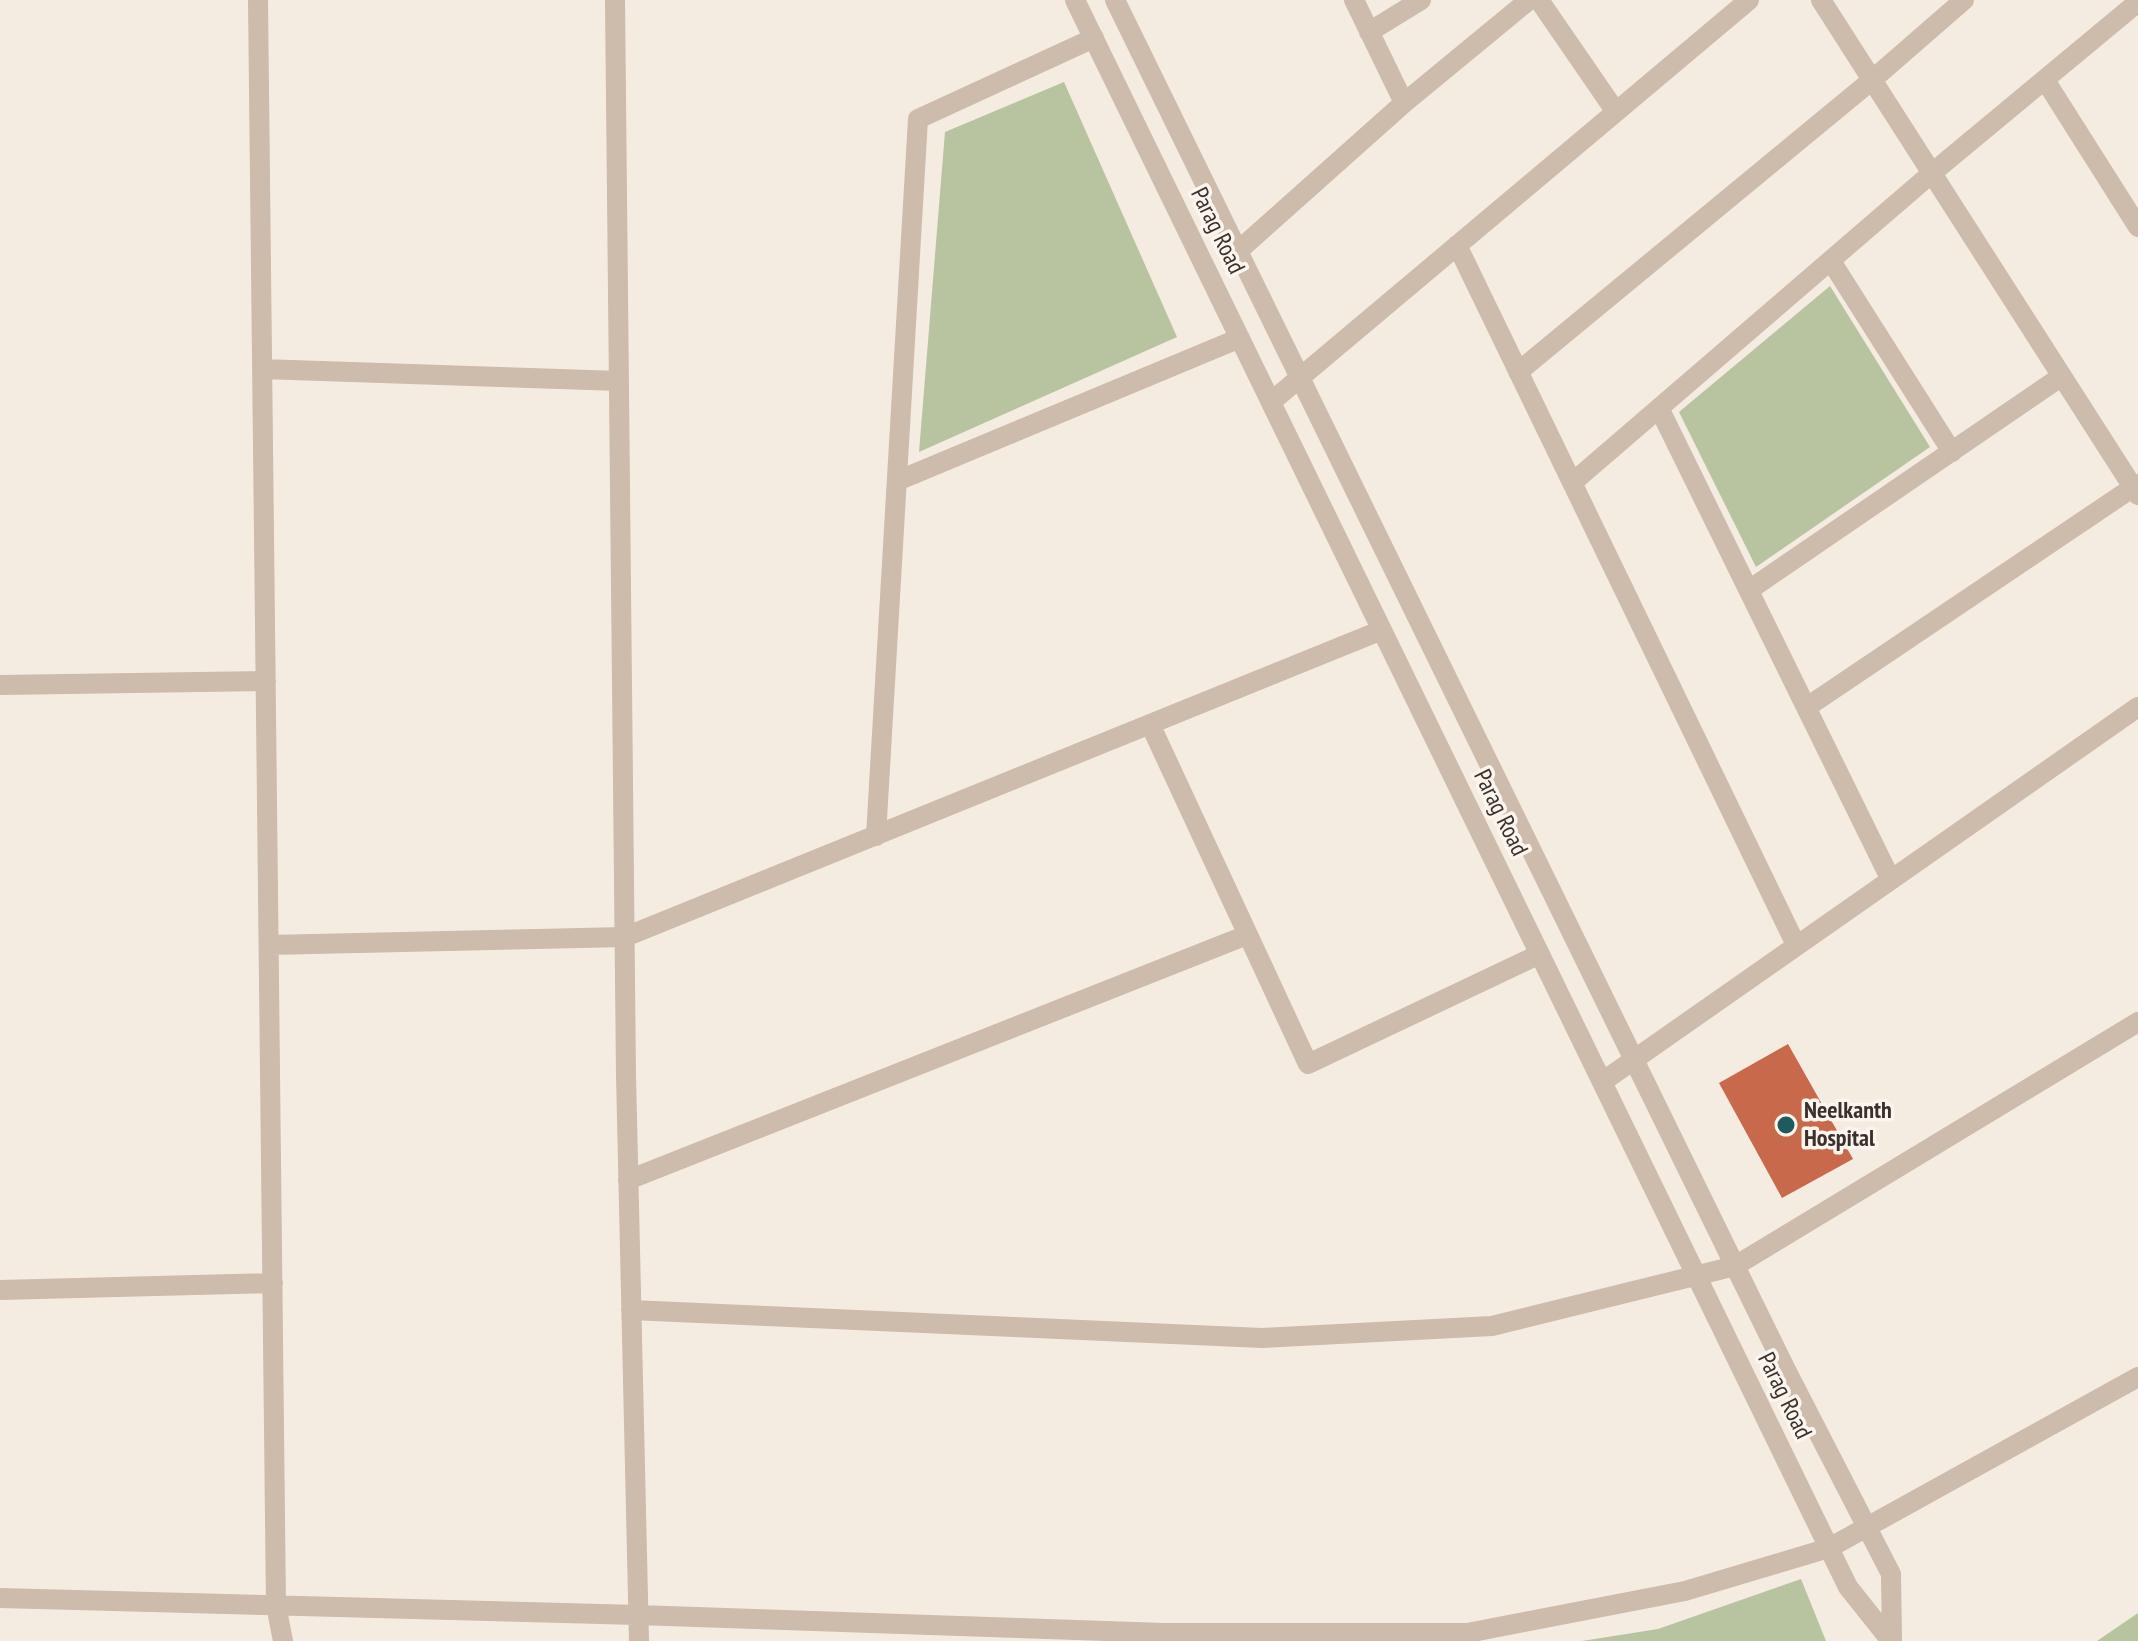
<!DOCTYPE html>
<style>
body{margin:0}
canvas{display:block;background:#f4ebe1}
</style>
<canvas width="2138" height="1641"></canvas>
<script>
const c = document.querySelector('canvas').getContext('2d');
c.lineJoin = 'round';
function fillPath(path, color) { c.fillStyle = color; c.fill(path, 'evenodd'); }
const poly = rows => new Path2D(rows.map(r => 'M' + r).join(''));
function trace(path, color, width, dash) { c.strokeStyle = color; c.lineWidth = width; c.lineCap = dash ? 'butt' : 'round'; c.setLineDash(dash || []); c.stroke(path); }
function drawText(font, color, halo, rows, align = 'center') {
  c.font = font + ' "PT Sans Narrow",sans-serif'; c.lineWidth = 7; c.setLineDash([]); c.textBaseline = 'middle'; c.strokeStyle = halo; c.fillStyle = color; for (const [text, x, y, turn = 0] of rows) {
    c.save(); c.translate(x, y); c.rotate((+turn || 0) * Math.PI / 180); c.textAlign = isNaN(turn) ? turn : align; if (halo) c.strokeText(text, 0, 0); c.fillText(text, 0, 0); c.restore();
  }
}
const green = poly([
 [1064,82,1177,337,919,452,945,132],
 [1830,286,1930,447,1756,567,1679,412],
 [1801,1579,1826,1641,1582,1641,1658,1629],
 [2138,1613,2138,1641,2097,1641]
]);
const building = poly([
 [1788,1044,1853,1159,1782,1198,1719,1083]
]);
const minor = poly([
 [258,0,276,1605,283,1641],
 [615,0,626,1075,639,1641],
 [1075,0,1848,1587,1891,1641],
 [1115,0,1785,1368,1891,1574,1892,1641],
 [1354,0,1404,103],
 [1539,0,1616,112],
 [1821,0,2138,495],
 [1369,32,1421,0],
 [2045,80,2138,227],
 [1457,245,1796,945],
 [1238,251,1404,103,1529,0],
 [1831,261,1952,452],
 [262,369,619,381],
 [1518,372,1872,80,1964,0],
 [1271,402,1749,0],
 [1659,408,1891,880],
 [897,481,1240,338],
 [1572,483,1932,173,2138,2],
 [1749,590,2062,376],
 [0,685,266,681],
 [1807,707,2138,484],
 [1150,724,1308,1064,1540,954],
 [876,836,918,119,1094,38],
 [269,945,625,937,1382,630],
 [1602,1082,2138,707],
 [628,1180,1247,935],
 [0,1290,273,1283],
 [631,1310,1262,1338,1492,1326,1735,1266,2138,1022],
 [0,1598,638,1615,1164,1633,1467,1633,1685,1591,1829,1548,2138,1377]
]);
const markers = [
 [1786,1125,10,"#1f5a5e"]
];
const streetNames = [
 ["Parag Road",1217,231,64],
 ["Parag Road",1500,813,64],
 ["Parag Road",1784,1396,64]
];
const poiNames = [
 ["Neelkanth",1804,1111],
 ["Hospital",1804,1139]
];
fillPath(green, '#b8c4a0');
fillPath(building, '#c8694b');
trace(minor, '#cdbbac', 20);
for (const [x, y, r, color] of markers) { const dot = new Path2D(); dot.arc(x, y, r, 0, 2 * Math.PI); c.fillStyle = color; c.fill(dot); trace(dot, '#fbf5ee', 3); }
drawText('24px', '#3b302b', '#fbf5ee', streetNames);
drawText('bold 24px', '#3b302b', '#fbf5ee', poiNames, 'left');
</script>
